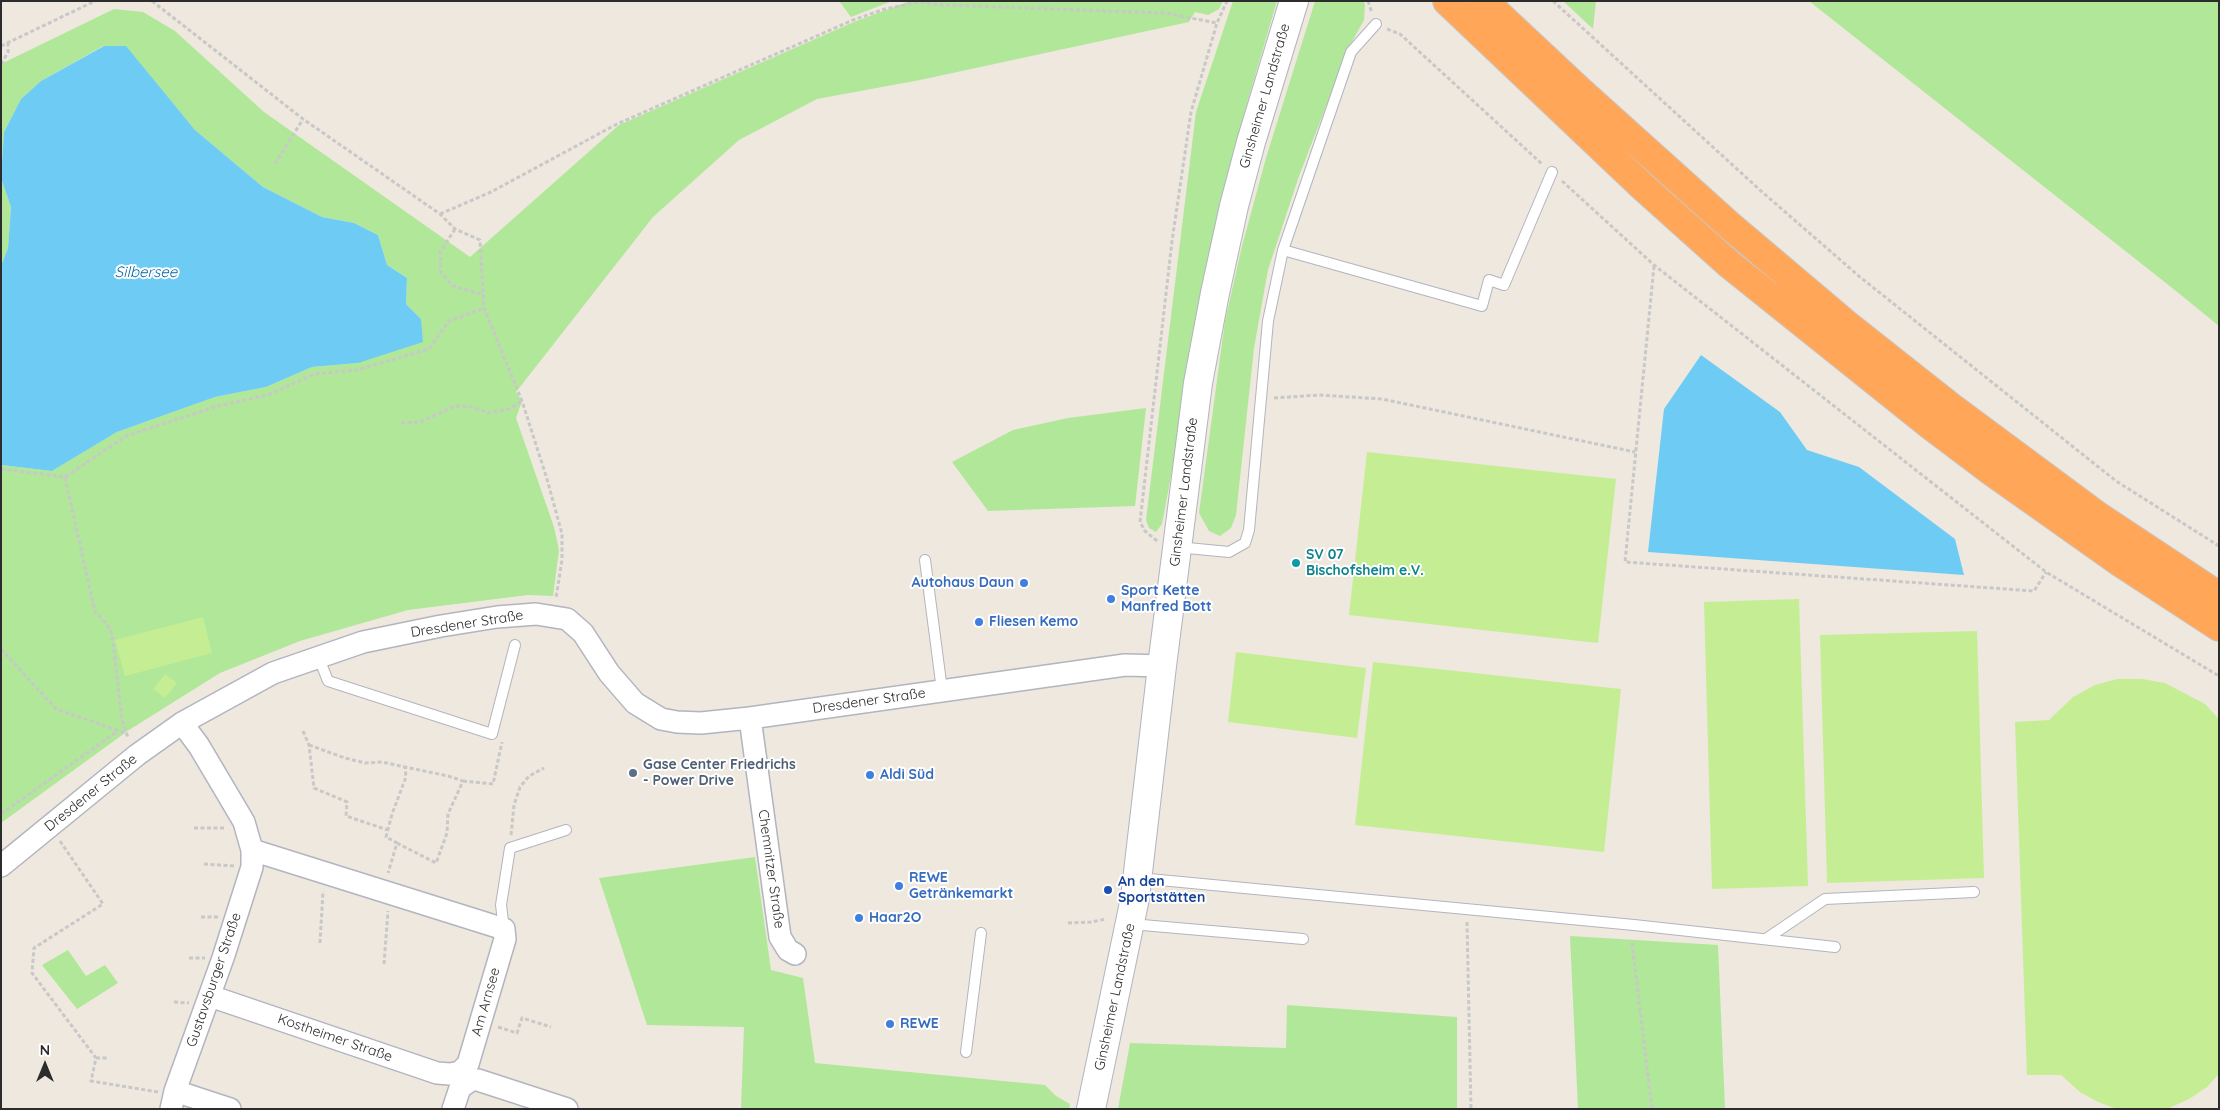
<!DOCTYPE html>
<meta charset="utf-8">
<style>
body{margin:0}
#map{position:relative;width:2220px;height:1110px;overflow:hidden;background:#eee8de;font-family:Quicksand,sans-serif}
canvas{display:block}
.frame{position:absolute;inset:0;border:2px solid #2c2c2c;pointer-events:none}
.north{position:absolute;left:20px;top:1040px;width:50px;height:50px;-webkit-text-stroke:4px #fff;paint-order:stroke;rotate:0deg;font-size:14px;font-weight:700;line-height:20px;text-align:center;color:#2c2c2c}
.north::after{content:'';display:block;margin:auto;width:18px;height:22px;background:#2c2c2c;clip-path:polygon(50% 0,100% 100%,50% 72%,0 100%)}
</style>
<div id="map">
<canvas width="2220" height="1110"></canvas>
<div class="frame"></div>
<div class="north">N</div>
</div>
<script>
const c = document.querySelector('canvas').getContext('2d');
c.lineJoin = 'round';
function fillPath(path, color) { c.fillStyle = color; c.fill(path, 'evenodd'); }
const poly = rows => new Path2D(rows.map(r => 'M' + r).join(''));
function trace(path, color, width, dash) { c.strokeStyle = color; c.lineWidth = width; c.lineCap = dash ? 'butt' : 'round'; c.setLineDash(dash || []); c.stroke(path); }
function drawText(font, color, halo, rows, align = 'center') {
  c.font = font + ' Quicksand,sans-serif'; c.lineWidth = 4; c.setLineDash([]); c.textBaseline = 'middle'; c.strokeStyle = halo; c.fillStyle = color; for (const [text, x, y, turn = 0] of rows) {
    c.save(); c.translate(x, y); c.rotate((+turn || 0) * Math.PI / 180); c.textAlign = isNaN(turn) ? turn : align; if (halo) c.strokeText(text, 0, 0); c.fillText(text, 0, 0); c.restore();
  }
}
const green = poly([
 [839,1,892,1,851,17],
 [910,1,1223,1,1219,9,1208,15,1195,12,1189,22,920,80,817,99,739,140,653,217,516,392,522,401,516,418,554,527,559,550,553,596,528,595,408,610,300,641,220,673,129,730,1,823,1,465,52,471,117,432,215,397,266,387,312,367,358,363,421,319,406,304,407,278,387,265,378,235,354,223,322,217,263,187,195,130,125,46,103,46,41,81,21,99,4,132,1,178,11,207,8,248,1,266,1,64,114,9,143,12,175,31,264,112,470,257,619,125,854,22],
 [1233,1,1277,1,1243,117,1180,428,1162,524,1156,532,1149,528,1146,520,1196,112],
 [1315,1,1363,1,1365,4,1364,20,1349,47,1299,176,1268,270,1254,348,1236,515,1231,528,1220,536,1209,531,1199,513,1225,321,1242,246,1266,158],
 [1563,1,1596,1,1593,29],
 [1809,1,2219,1,2219,326,2176,291],
 [1146,408,1135,506,988,511,952,462,1013,430,1068,418],
 [755,857,771,970,803,978,815,1063,1045,1085,1056,1096,1070,1104,1069,1109,741,1109,744,1027,647,1025,599,878],
 [1570,936,1718,945,1725,1109,1578,1109],
 [68,950,86,976,105,965,118,983,77,1009,42,965],
 [1287,1005,1457,1017,1457,1109,1118,1109,1130,1043,1286,1048]
]);
const pitch = poly([
 [1367,452,1616,479,1598,643,1349,615],
 [1799,599,1808,886,1712,889,1704,602],
 [203,617,212,653,125,676,115,640],
 [1977,631,1984,878,1827,883,1820,635],
 [1236,652,1366,668,1357,738,1228,722],
 [1373,662,1621,689,1604,852,1355,825],
 [165,674,177,683,165,698,153,689],
 [2117,679,2142,679,2165,683,2205,704,2219,719,2219,1074,2207,1087,2189,1099,2167,1109,2117,1109,2098,1102,2080,1092,2061,1075,2027,1075,2015,722,2049,720,2073,697,2095,685]
]);
const water = poly([
 [104,46,126,46,195,130,263,187,322,217,354,223,378,235,387,265,407,278,406,304,421,319,423,342,358,363,312,367,266,387,215,397,117,432,52,471,1,465,1,266,8,248,11,207,1,178,4,132,21,99,41,81],
 [1701,355,1780,412,1807,450,1859,467,1955,539,1964,575,1648,552,1664,409]
]);
const path = poly([
 [152,1,303,119,440,214,455,229,480,240,484,308,522,401,547,479,562,534,562,560,556,598],
 [1368,1,1372,13],
 [1553,1,1761,191,1860,277,2116,481,2219,546],
 [1387,29,1400,34,1542,164],
 [1,46,95,1],
 [1,64,8,52,8,43],
 [275,164,303,119],
 [1562,181,1654,265,2046,572,2219,676],
 [440,214,491,192,617,124,853,20,885,9,919,2,944,5,1164,13,1217,23],
 [455,229,440,252,441,273,453,286,484,295],
 [1654,266,1625,562,2034,591,2046,572],
 [1274,398,1319,395,1382,399,1635,452],
 [401,423,420,422,455,406,472,407,489,413,509,409,522,401],
 [1,469,65,477,126,436,218,406,268,395,314,374,357,370,429,349,449,321,484,308],
 [65,477,95,612,107,624,112,634,122,720,128,738],
 [1157,541,1145,531,1140,522,1172,241,1191,112,1217,23,1227,1],
 [1,649,56,709,126,733],
 [303,731,309,745,314,788,347,802,346,816,388,830],
 [309,745,345,758,365,763,382,762,405,767,406,777,392,814,386,837,397,843,388,873],
 [463,781,493,784,502,742],
 [1,814,118,731],
 [194,828,226,828],
 [511,835,514,805,520,787,529,776,544,768],
 [60,841,103,904,34,948,32,973,96,1058,91,1081,158,1092],
 [397,843,436,863,447,833,448,814,463,781,448,776,405,767],
 [204,864,234,866],
 [201,917,218,917],
 [1467,922,1471,1109],
 [1068,923,1091,922,1106,919],
 [320,943,323,891],
 [1632,943,1652,1109],
 [189,958,205,958],
 [384,964,388,911],
 [174,1002,189,1003],
 [498,1027,517,1033,522,1018,551,1027],
 [96,1058,108,1058]
]);
const service = poly([
 [1283,250,1482,306,1489,280,1504,285,1552,172],
 [1177,547,1229,552,1245,543,1249,530,1268,321,1283,250,1351,52,1376,24],
 [925,560,942,690],
 [318,656,328,681,492,734,515,645],
 [1139,878,1634,925,1835,947],
 [1131,924,1303,939],
 [504,929,501,905,510,848,566,830],
 [1766,939,1825,899,1974,892],
 [966,1052,981,933]
]);
const minor = poly([
 [750,718,780,937,788,950,795,954],
 [1,866,137,755,182,723,273,673,363,642,441,626,497,617,536,614,567,619,583,633,609,673,635,703,661,719,677,722,701,723,750,718,1125,665,1162,666],
 [210,996,437,1073,450,1074,460,1072,468,1064,505,939,504,929,252,850],
 [175,1091,230,1109],
 [171,1109,175,1091,223,958,252,867,252,850,244,822,199,746,182,723],
 [453,1109,460,1088,471,1080,478,1080,567,1109]
]);
const secondary = poly([
 [1091,1109,1135,898,1162,666,1198,383,1215,293,1234,206,1251,142,1294,1]
]);
const motorway = poly([
 [1447,1,1642,186,1729,264,1930,425,1991,471,2121,563,2219,627],
 [1484,1,1579,90,1729,225,1846,324,1951,407,2098,516,2219,596]
]);
const markers = [
 [1296,563,5,"#0f9aa8"],
 [1024,583,5,"#3f7fe0"],
 [1111,599,5,"#3f7fe0"],
 [979,622,5,"#3f7fe0"],
 [633,773,5,"#5c6f8a"],
 [870,775,5,"#3f7fe0"],
 [899,886,5,"#3f7fe0"],
 [1108,890,5,"#1a4fb4"],
 [859,918,5,"#3f7fe0"],
 [890,1024,5,"#3f7fe0"]
];
const streetNames = [
 ["Ginsheimer Landstraße",1265,96,-74],
 ["Ginsheimer Landstraße",1184,492,-83],
 ["Dresdener Straße",467,624,-9],
 ["Dresdener Straße",869,701,-8],
 ["Dresdener Straße",91,793,-39],
 ["Chemnitzer Straße",771,869,82],
 ["Gustavsburger Straße",214,980,-71],
 ["Ginsheimer Landstraße",1115,997,-78],
 ["Am Arnsee",486,1002,-74],
 ["Kostheimer Straße",335,1038,19]
];
const cultureNames = [
 ["SV 07",1306,555],
 ["Bischofsheim e.V.",1306,571]
];
const shopNames = [
 ["Autohaus Daun",1014,583,"right"],
 ["Sport Kette",1121,591],
 ["Manfred Bott",1121,607],
 ["Fliesen Kemo",989,622],
 ["Aldi Süd",880,775],
 ["REWE",909,878],
 ["Getränkemarkt",909,894],
 ["Haar2O",869,918],
 ["REWE",900,1024]
];
const serviceNames = [
 ["Gase Center Friedrichs",643,765],
 ["- Power Drive",643,781]
];
const transitNames = [
 ["An den",1118,882],
 ["Sportstätten",1118,898]
];
const waterNames = [
 ["Silbersee",146,272]
];
fillPath(green, '#b1e799');
fillPath(pitch, '#c5ee94');
fillPath(water, '#6eccf4');
trace(service, '#b2b4c0', 12);
trace(minor, '#b2b4c0', 24);
trace(secondary, '#b2b4c0', 30);
trace(motorway, '#c8c8c8', 30);
trace(path, '#c8c8c8', 3, [4, 2.5]);
trace(service, '#fff', 10);
trace(minor, '#fff', 21);
trace(secondary, '#fff', 28);
trace(motorway, '#ffa659', 28);
for (const [x, y, r, color] of markers) { const dot = new Path2D(); dot.arc(x, y, r, 0, 2 * Math.PI); c.fillStyle = color; c.fill(dot); trace(dot, '#fff', 2); }
drawText('14px', '#2c2c2c', '#fff', streetNames);
drawText('bold 14px', '#0d838f', '#fff', cultureNames, 'left');
drawText('bold 14px', '#366cbe', '#fff', shopNames, 'left');
drawText('bold 14px', '#4e5e75', '#fff', serviceNames, 'left');
drawText('bold 14px', '#164399', '#fff', transitNames, 'left');
drawText('italic 15px', '#086aa5', '#fff', waterNames);
</script>
